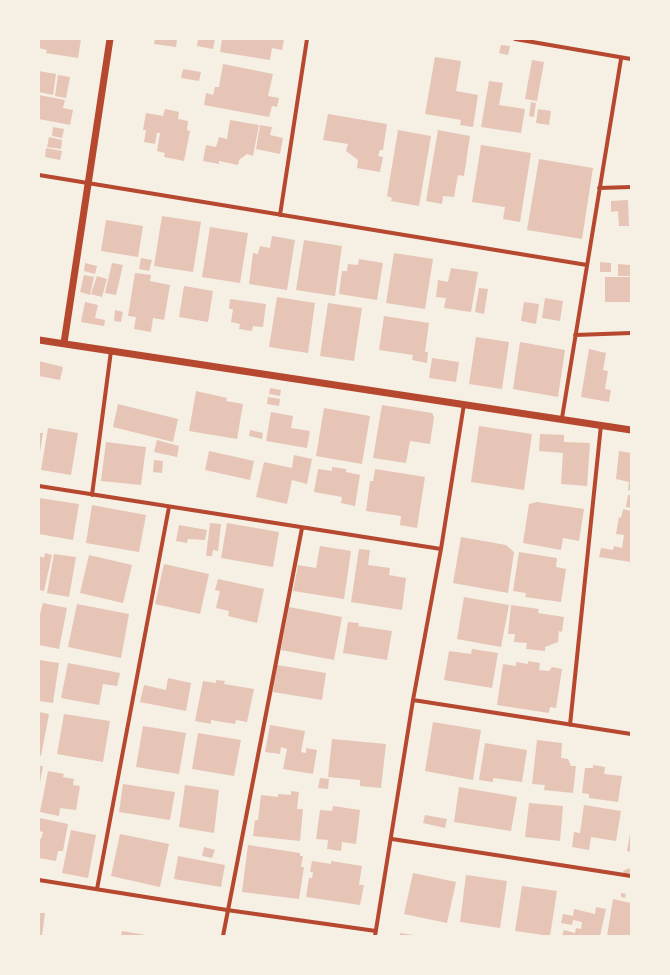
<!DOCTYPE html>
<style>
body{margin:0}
#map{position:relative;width:670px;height:975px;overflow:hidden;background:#f6efe4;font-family:"Roboto Condensed",sans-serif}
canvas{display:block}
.frame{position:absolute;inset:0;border:40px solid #f6efe4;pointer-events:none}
</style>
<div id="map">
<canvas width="670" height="975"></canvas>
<div class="frame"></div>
</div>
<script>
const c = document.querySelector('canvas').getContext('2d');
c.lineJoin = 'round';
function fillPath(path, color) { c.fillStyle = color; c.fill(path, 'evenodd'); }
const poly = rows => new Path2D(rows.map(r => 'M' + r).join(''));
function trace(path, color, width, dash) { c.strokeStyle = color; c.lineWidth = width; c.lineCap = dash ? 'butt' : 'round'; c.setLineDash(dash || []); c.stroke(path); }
const building = poly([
 [39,39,81,39,78,58,46,53,47,50,39,48],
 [155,39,177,39,176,47,154,44],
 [198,39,215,39,213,49,197,46],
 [222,39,284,39,282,50,272,48,270,60,220,52],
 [501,45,510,46,508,55,499,53],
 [435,57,461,61,456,91,478,95,473,127,460,125,461,120,425,114],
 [532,60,544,62,537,101,525,99],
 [223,64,273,74,268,96,279,98,277,107,272,106,269,117,204,105,206,93,213,95,215,87,219,87],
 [183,69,201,72,199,81,181,78],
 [39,71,56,74,53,95,39,92],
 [58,75,70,77,66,98,55,96],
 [489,81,503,83,499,105,525,109,521,133,481,127],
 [39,95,65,100,63,108,73,110,70,125,39,119],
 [531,102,536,103,534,117,529,116],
 [165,109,179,112,178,119,188,121,187,130,190,131,184,161,164,157,165,153,157,151,160,133,157,133,155,144,144,142,146,130,143,130,146,113,163,116],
 [538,109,551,111,549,125,536,123],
 [328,114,387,124,383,150,380,150,378,156,383,157,380,172,357,168,358,160,346,151,348,144,323,140],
 [230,120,259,125,253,156,247,154,239,160,238,165,219,161,219,164,203,161,206,145,216,147,219,137,227,139],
 [260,125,272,127,270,135,283,138,280,154,256,149],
 [53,127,64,129,62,138,52,136],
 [398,130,431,136,419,206,391,201,392,198,387,196],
 [438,130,470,136,464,176,458,175,454,197,443,196,442,204,426,201],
 [49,137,62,140,61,149,47,147],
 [481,145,531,153,520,222,503,219,505,207,472,202],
 [46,148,62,151,60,160,45,157],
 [539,159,593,168,582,239,527,230],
 [628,200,629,226,619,226,618,211,611,212,611,201],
 [162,216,201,222,193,272,154,266],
 [106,220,143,226,138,257,101,251],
 [210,227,248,233,240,283,202,277],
 [272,236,295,240,287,290,249,284,253,253,258,254,260,246,270,248],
 [304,240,342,246,335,296,296,290],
 [394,253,433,259,425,309,386,303],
 [141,258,152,260,149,271,139,269],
 [359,259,383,263,377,300,339,294,342,271,347,271,348,264,358,265],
 [600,262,611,263,611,272,600,272],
 [85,263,97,266,95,274,84,271],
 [112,263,123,265,116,295,105,293],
 [618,264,630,265,630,276,618,276],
 [451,268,478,272,471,312,444,308,446,298,436,297,438,280,448,282],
 [135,273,151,275,150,281,170,285,164,320,153,318,151,332,134,329,136,317,128,316],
 [84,275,94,277,90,295,80,292],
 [97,276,107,279,102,297,91,294],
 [605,277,631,277,631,302,605,302],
 [184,286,213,291,208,322,179,317],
 [479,288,488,289,484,314,475,312],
 [277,297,315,303,308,353,269,347],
 [545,298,563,301,560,321,542,318],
 [230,299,266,304,263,327,253,326,252,331,239,329,240,324,231,322,233,309,229,309],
 [85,302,98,305,95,318,105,320,104,326,81,322],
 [524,302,539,304,536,324,521,321],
 [328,303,362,308,354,361,320,356],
 [115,310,123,312,121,322,114,321],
 [384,316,429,323,425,352,428,352,427,363,412,360,413,355,379,350],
 [476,337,509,342,502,389,469,384],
 [520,342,565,350,558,397,513,389],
 [589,349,606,353,603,370,608,371,605,389,611,390,609,402,581,397],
 [432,358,459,362,456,382,429,378],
 [39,361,63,367,60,380,39,376],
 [270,388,281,390,280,396,269,394],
 [196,391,227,398,226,401,243,404,237,439,189,431],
 [268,397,280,399,279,406,267,404],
 [118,404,178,419,173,442,113,427],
 [382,405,432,413,434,417,430,444,410,441,406,463,373,458],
 [324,408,370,416,362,464,316,456],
 [271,412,293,416,291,428,310,431,307,448,266,441],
 [479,426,532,434,524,490,471,482],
 [48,428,78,433,71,475,41,470],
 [250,430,263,433,262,439,249,436],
 [39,433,43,433,40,452,39,452],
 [540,434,564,435,564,442,590,443,587,486,561,484,563,453,539,451],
 [157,440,179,446,177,457,154,452],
 [106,442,146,447,141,485,101,481],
 [209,451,254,461,250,480,205,470],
 [619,451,631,453,631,491,628,490,629,482,616,479],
 [294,455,312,459,307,484,292,480,287,504,256,497,264,462,292,468],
 [154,460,163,461,162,473,153,472],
 [332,467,346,469,346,472,360,475,355,506,341,503,342,497,314,492,318,469,332,471],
 [375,469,425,477,417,528,400,525,401,516,366,511,370,481,373,481],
 [628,495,631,495,631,508,626,507],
 [39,498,79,504,73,540,39,534],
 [537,502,584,509,579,541,563,538,561,550,523,543,529,504],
 [92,505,146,515,139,552,86,543],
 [623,509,631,511,631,562,599,557,601,548,613,550,614,546,622,548,624,535,616,534,619,517,621,518],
 [210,523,221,524,218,551,213,550,212,556,206,556],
 [227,523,279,532,273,567,221,558],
 [179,525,207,530,205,540,188,539,187,543,176,541],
 [461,537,506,545,514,552,508,593,453,583],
 [320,546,351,551,344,599,293,591,298,565,316,568],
 [359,549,370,550,368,565,390,568,389,575,406,578,402,610,351,602],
 [519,552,557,558,556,567,566,569,561,602,525,597,526,593,513,591],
 [45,553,52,555,44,591,39,590,39,556,44,558],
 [54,554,76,557,69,597,47,593],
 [89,555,132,565,123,603,80,593],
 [164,564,209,574,200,614,155,604],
 [218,579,264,589,257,623,228,616,229,611,216,608,220,591,215,590],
 [464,597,509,605,501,647,457,639],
 [43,603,67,608,59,649,39,645,39,618],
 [77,604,129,614,121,658,68,647],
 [511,605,539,609,538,613,564,617,562,632,559,631,558,642,545,647,545,651,526,649,527,643,514,642,515,634,508,634],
 [289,607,342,617,334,660,281,650],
 [348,622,359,623,358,626,392,631,387,660,343,653],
 [472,649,498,653,492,688,444,680,449,651,471,654],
 [39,660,59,663,53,703,39,701],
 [528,661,540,663,539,670,549,671,552,667,562,669,556,708,550,707,549,713,497,705,503,664,516,666,516,662,528,664],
 [68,663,120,673,117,686,103,684,99,705,61,698],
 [277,665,326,673,322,700,273,692],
 [168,678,191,683,186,711,140,702,144,685,166,690],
 [216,680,225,681,224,684,254,689,247,722,236,720,235,724,211,720,211,724,195,721,203,681,216,683],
 [39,712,49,714,41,756,39,755],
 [64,714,110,721,103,762,57,754],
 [433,722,481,730,473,780,425,771],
 [270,725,305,731,301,752,306,753,306,748,317,750,313,774,283,769,287,749,281,747,280,754,265,752],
 [143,726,186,733,179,774,136,767],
 [198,733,241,740,234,776,192,769],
 [332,739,386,744,381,788,360,786,360,780,328,777],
 [537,740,562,743,561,758,568,759,571,766,576,766,573,793,544,790,545,785,532,784],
 [485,743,527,750,522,782,493,778,493,782,479,780],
 [593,765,605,767,604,774,622,776,618,802,589,798,589,794,582,793,585,768,593,768],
 [39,766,43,766,40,782,39,782],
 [48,771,64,774,63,777,74,779,73,785,80,786,76,810,60,808,59,816,40,812],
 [320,778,329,779,328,789,318,788],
 [123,784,175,792,170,820,119,812],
 [185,785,219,790,214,833,179,827],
 [459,787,517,797,511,831,454,822],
 [291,791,299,792,297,809,303,809,300,841,253,836,255,820,258,820,261,795,278,797,278,794,291,795],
 [529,803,563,806,560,841,525,837],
 [584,805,621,811,616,841,591,837,589,850,572,847,574,832,580,833],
 [333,806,360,810,356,844,342,842,341,851,327,849,328,840,316,839,320,810,332,811],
 [425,815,447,819,445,828,423,823],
 [40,818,68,824,63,851,58,851,56,861,39,858,39,839,41,839,43,832,39,831],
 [71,830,96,835,88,878,62,873],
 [120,834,169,844,160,887,111,876],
 [630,834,631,835,631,852,627,851],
 [248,845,300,853,300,856,303,856,301,867,304,867,299,899,242,892],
 [204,847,215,850,212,858,202,856],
 [178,856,225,865,221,887,174,879],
 [312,861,331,864,331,861,362,866,359,885,364,885,360,905,306,897,309,878,312,878,313,872,310,872],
 [629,868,631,872,625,875,623,871],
 [413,873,456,882,447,923,404,914],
 [466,875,507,881,500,928,460,922],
 [522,886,557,891,550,936,515,931],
 [621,893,626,894,625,898,621,897],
 [613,899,631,903,631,936,607,936],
 [596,907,606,909,600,936,562,936,564,930,575,933,576,928,581,929,582,922,573,920,572,925,561,923,563,914,573,916,574,909,595,914],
 [39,913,45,913,42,936,39,936],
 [122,931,146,935,146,936,121,936],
 [400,933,414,935,414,936,400,936]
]);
const minor = poly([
 [515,39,631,59],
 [39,175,587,265],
 [599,188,631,187],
 [280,215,307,39],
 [575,335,631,333],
 [562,418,621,59],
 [39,486,441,549],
 [92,495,111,351],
 [413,700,631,734],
 [570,725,601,425],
 [392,839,631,876],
 [39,880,227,910,376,931],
 [97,889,169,507],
 [223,936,302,528],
 [375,936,413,700,441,549,464,404]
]);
const tertiary = poly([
 [39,340,631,430],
 [64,343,110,39]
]);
fillPath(building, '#e6c5b7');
trace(minor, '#b5482f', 4);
trace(tertiary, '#b5482f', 7);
</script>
